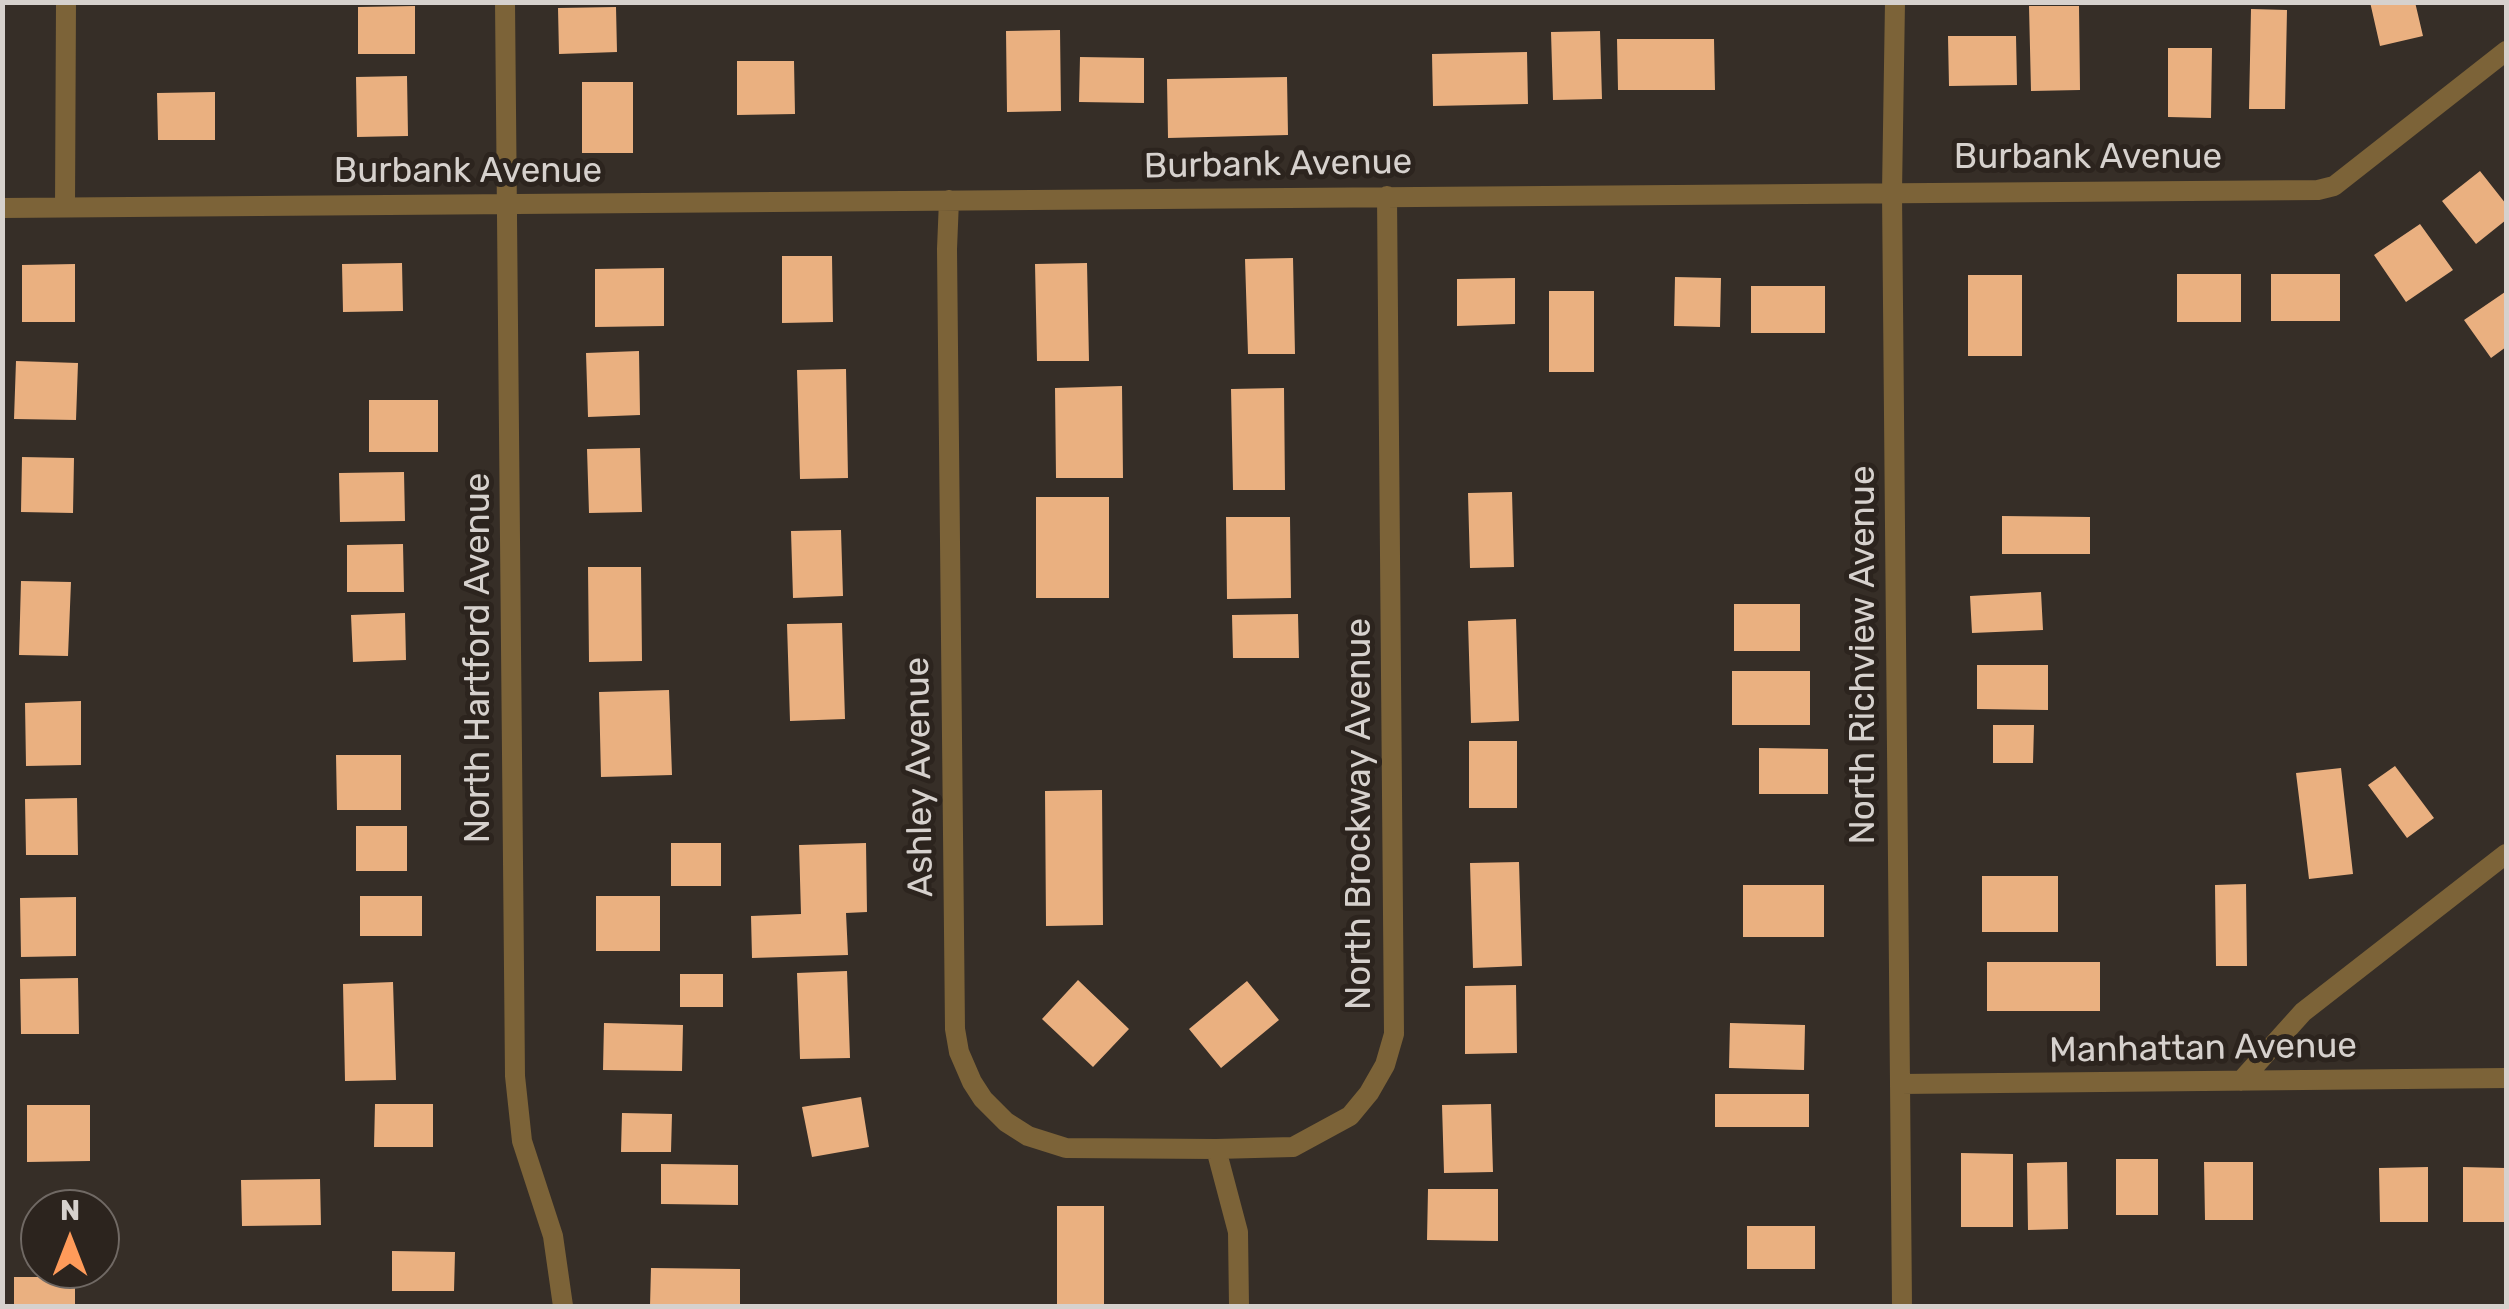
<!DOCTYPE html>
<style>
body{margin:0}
#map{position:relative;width:2509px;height:1309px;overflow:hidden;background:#362e27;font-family:Rubik,sans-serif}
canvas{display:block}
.frame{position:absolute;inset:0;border:5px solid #d6d1cd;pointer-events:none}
.north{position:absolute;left:20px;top:1189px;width:100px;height:100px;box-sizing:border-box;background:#2c241e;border:2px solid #706964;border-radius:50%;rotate:0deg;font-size:28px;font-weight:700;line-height:40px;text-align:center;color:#d6d1cd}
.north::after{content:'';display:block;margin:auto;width:35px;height:45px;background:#ff9b5a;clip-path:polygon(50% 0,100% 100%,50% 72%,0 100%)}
</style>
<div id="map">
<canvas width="2509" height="1309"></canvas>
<div class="frame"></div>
<div class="north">N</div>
</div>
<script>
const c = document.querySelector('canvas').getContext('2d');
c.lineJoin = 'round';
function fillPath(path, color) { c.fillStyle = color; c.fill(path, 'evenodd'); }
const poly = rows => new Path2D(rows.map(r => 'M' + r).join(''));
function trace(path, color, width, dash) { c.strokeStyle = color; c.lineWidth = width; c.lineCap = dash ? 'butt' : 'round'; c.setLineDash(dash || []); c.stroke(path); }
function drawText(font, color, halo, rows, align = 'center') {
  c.font = font + ' Rubik,sans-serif'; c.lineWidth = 10; c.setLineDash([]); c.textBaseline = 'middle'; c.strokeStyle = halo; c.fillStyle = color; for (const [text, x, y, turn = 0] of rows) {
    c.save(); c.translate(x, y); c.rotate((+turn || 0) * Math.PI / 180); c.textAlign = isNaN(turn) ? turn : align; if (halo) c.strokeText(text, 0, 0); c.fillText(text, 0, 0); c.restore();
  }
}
const building = poly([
 [2370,2,2415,2,2423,36,2380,46],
 [415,6,415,54,358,54,358,7],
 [2029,6,2079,6,2080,90,2031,91],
 [616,7,617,52,559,54,558,8],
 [2251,9,2287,10,2285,109,2249,109],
 [1060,30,1061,111,1007,112,1006,31],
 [1600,31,1602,99,1553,100,1551,32],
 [1948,36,2016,36,2017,85,1949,86],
 [1617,39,1714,39,1715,90,1618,90],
 [2168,48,2212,48,2211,118,2168,117],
 [1527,52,1528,104,1433,106,1432,54],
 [1080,57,1144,58,1144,103,1079,102],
 [737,61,794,61,795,114,737,115],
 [407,76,408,136,357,137,356,77],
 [1287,77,1288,135,1168,138,1167,79],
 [582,82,633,82,633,153,582,153],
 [215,92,215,140,158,140,157,93],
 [2480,171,2506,204,2506,220,2476,244,2442,201],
 [2420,224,2453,270,2406,302,2374,255],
 [782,256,832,256,833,322,782,323],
 [1293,258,1295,354,1248,354,1245,259],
 [402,263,403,311,343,312,342,264],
 [1087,263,1089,361,1037,361,1035,264],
 [75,264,75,322,22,322,22,265],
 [664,268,664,326,595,327,595,269],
 [2177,274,2241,274,2241,322,2177,322],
 [2271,274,2340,274,2340,321,2271,321],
 [1968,275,2022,275,2022,356,1968,356],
 [1675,277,1721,278,1720,327,1674,326],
 [1515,278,1515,324,1457,326,1457,279],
 [1751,286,1825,286,1825,333,1751,333],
 [1549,291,1594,291,1594,372,1549,372],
 [2505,292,2506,347,2491,358,2464,320],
 [639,351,640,415,588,417,586,353],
 [16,361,78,363,76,420,14,419],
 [846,369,848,478,800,479,797,370],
 [1122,386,1123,478,1056,478,1055,388],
 [1284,388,1285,490,1233,490,1231,389],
 [369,400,438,400,438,452,369,452],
 [640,448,642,512,589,513,587,449],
 [22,457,74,458,73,513,21,512],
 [404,472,405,521,340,522,339,473],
 [1512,492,1514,567,1470,568,1468,493],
 [1036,497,1109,497,1109,598,1036,598],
 [2002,516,2090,517,2090,554,2002,554],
 [1226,517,1290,517,1291,598,1227,599],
 [841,530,843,596,793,598,791,531],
 [403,544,404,592,347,592,347,545],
 [588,567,641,567,642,661,589,662],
 [21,581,71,582,68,656,19,655],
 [2041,592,2043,630,1972,633,1970,596],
 [1734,604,1800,604,1800,651,1734,651],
 [405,613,406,660,353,662,351,615],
 [1298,614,1299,658,1233,658,1232,615],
 [1516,619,1519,721,1471,723,1468,621],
 [842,623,845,719,790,721,787,624],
 [1977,665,2048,665,2048,710,1977,709],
 [1732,671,1810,671,1810,725,1732,725],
 [669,690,672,775,601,777,599,692],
 [81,701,81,765,26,766,25,703],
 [1993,725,2034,725,2033,763,1993,763],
 [1469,741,1517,741,1517,808,1469,808],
 [1759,748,1828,749,1828,794,1759,794],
 [336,755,401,755,401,810,337,810],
 [2395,766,2434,818,2407,838,2368,785],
 [2341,768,2353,874,2309,879,2296,773],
 [1102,790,1103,925,1046,926,1045,791],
 [77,798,78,855,26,855,25,799],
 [356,826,407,826,407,871,356,871],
 [671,843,721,843,721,886,671,886],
 [866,843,867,912,846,913,848,955,752,958,751,916,801,914,799,845],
 [1519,862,1522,966,1473,968,1470,863],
 [1982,876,2058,876,2058,932,1982,932],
 [2246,884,2247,966,2216,966,2215,885],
 [1743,885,1824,885,1824,937,1743,937],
 [360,896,422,896,422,936,360,936],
 [596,896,660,896,660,951,596,951],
 [76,897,76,956,21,957,20,898],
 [1987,962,2100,962,2100,1011,1987,1011],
 [847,971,850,1058,800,1059,797,973],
 [680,974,723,974,723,1007,680,1007],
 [78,978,79,1034,21,1034,20,979],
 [1078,980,1129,1029,1093,1067,1042,1019],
 [1247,981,1279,1020,1221,1068,1189,1029],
 [393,982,396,1080,345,1081,343,984],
 [1516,985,1517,1053,1465,1054,1465,986],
 [604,1023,683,1025,682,1071,603,1070],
 [1730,1023,1805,1025,1804,1070,1729,1068],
 [1715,1094,1809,1094,1809,1127,1715,1127],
 [861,1097,869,1147,812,1157,802,1107],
 [375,1104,433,1104,433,1147,374,1147],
 [1491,1104,1493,1172,1444,1173,1442,1105],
 [27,1105,90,1105,90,1161,27,1162],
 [622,1113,672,1114,671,1152,621,1152],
 [1961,1153,2013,1154,2013,1227,1961,1227],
 [2116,1159,2158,1159,2158,1215,2116,1215],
 [2067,1162,2068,1229,2028,1230,2027,1163],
 [2204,1162,2253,1162,2253,1220,2205,1220],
 [661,1164,738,1165,738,1205,661,1204],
 [2428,1167,2428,1222,2380,1222,2379,1168],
 [2463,1167,2506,1168,2506,1222,2463,1222],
 [320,1179,321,1225,242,1226,241,1180],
 [1428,1189,1498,1189,1498,1241,1427,1240],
 [1057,1206,1104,1206,1104,1306,1057,1306],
 [1747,1226,1815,1226,1815,1269,1747,1269],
 [392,1251,455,1252,454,1291,392,1291],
 [651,1268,740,1269,740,1306,650,1306],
 [14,1277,75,1277,75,1306,14,1306]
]);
const street = poly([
 [505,2,515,1076,522,1141,553,1236,563,1306],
 [1895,2,1892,192,1902,1306],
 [949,200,947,249,955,1029,959,1052,972,1082,983,1099,1006,1122,1028,1136,1066,1148,1216,1149,1293,1147,1350,1116,1369,1093,1385,1065,1394,1034,1387,196],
 [65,206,66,2],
 [2,208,2318,190,2334,186,2506,51],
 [2241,1081,2303,1012,2506,854],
 [1900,1084,2506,1078],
 [1216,1149,1238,1232,1239,1306]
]);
const streetNames = [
 ["Burbank Avenue",2088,158],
 ["Burbank Avenue",1278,165,-1],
 ["Burbank Avenue",468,172],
 ["North Richview Avenue",1864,655,-90],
 ["North Hartford Avenue",479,658,-90],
 ["Ashley Avenue",920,777,-91],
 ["North Brockway Avenue",1360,814,-90],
 ["Manhattan Avenue",2203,1049,-1]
];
fillPath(building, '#eab080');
trace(street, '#7c6338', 20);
drawText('35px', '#d6d1cd', '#2c241e', streetNames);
</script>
